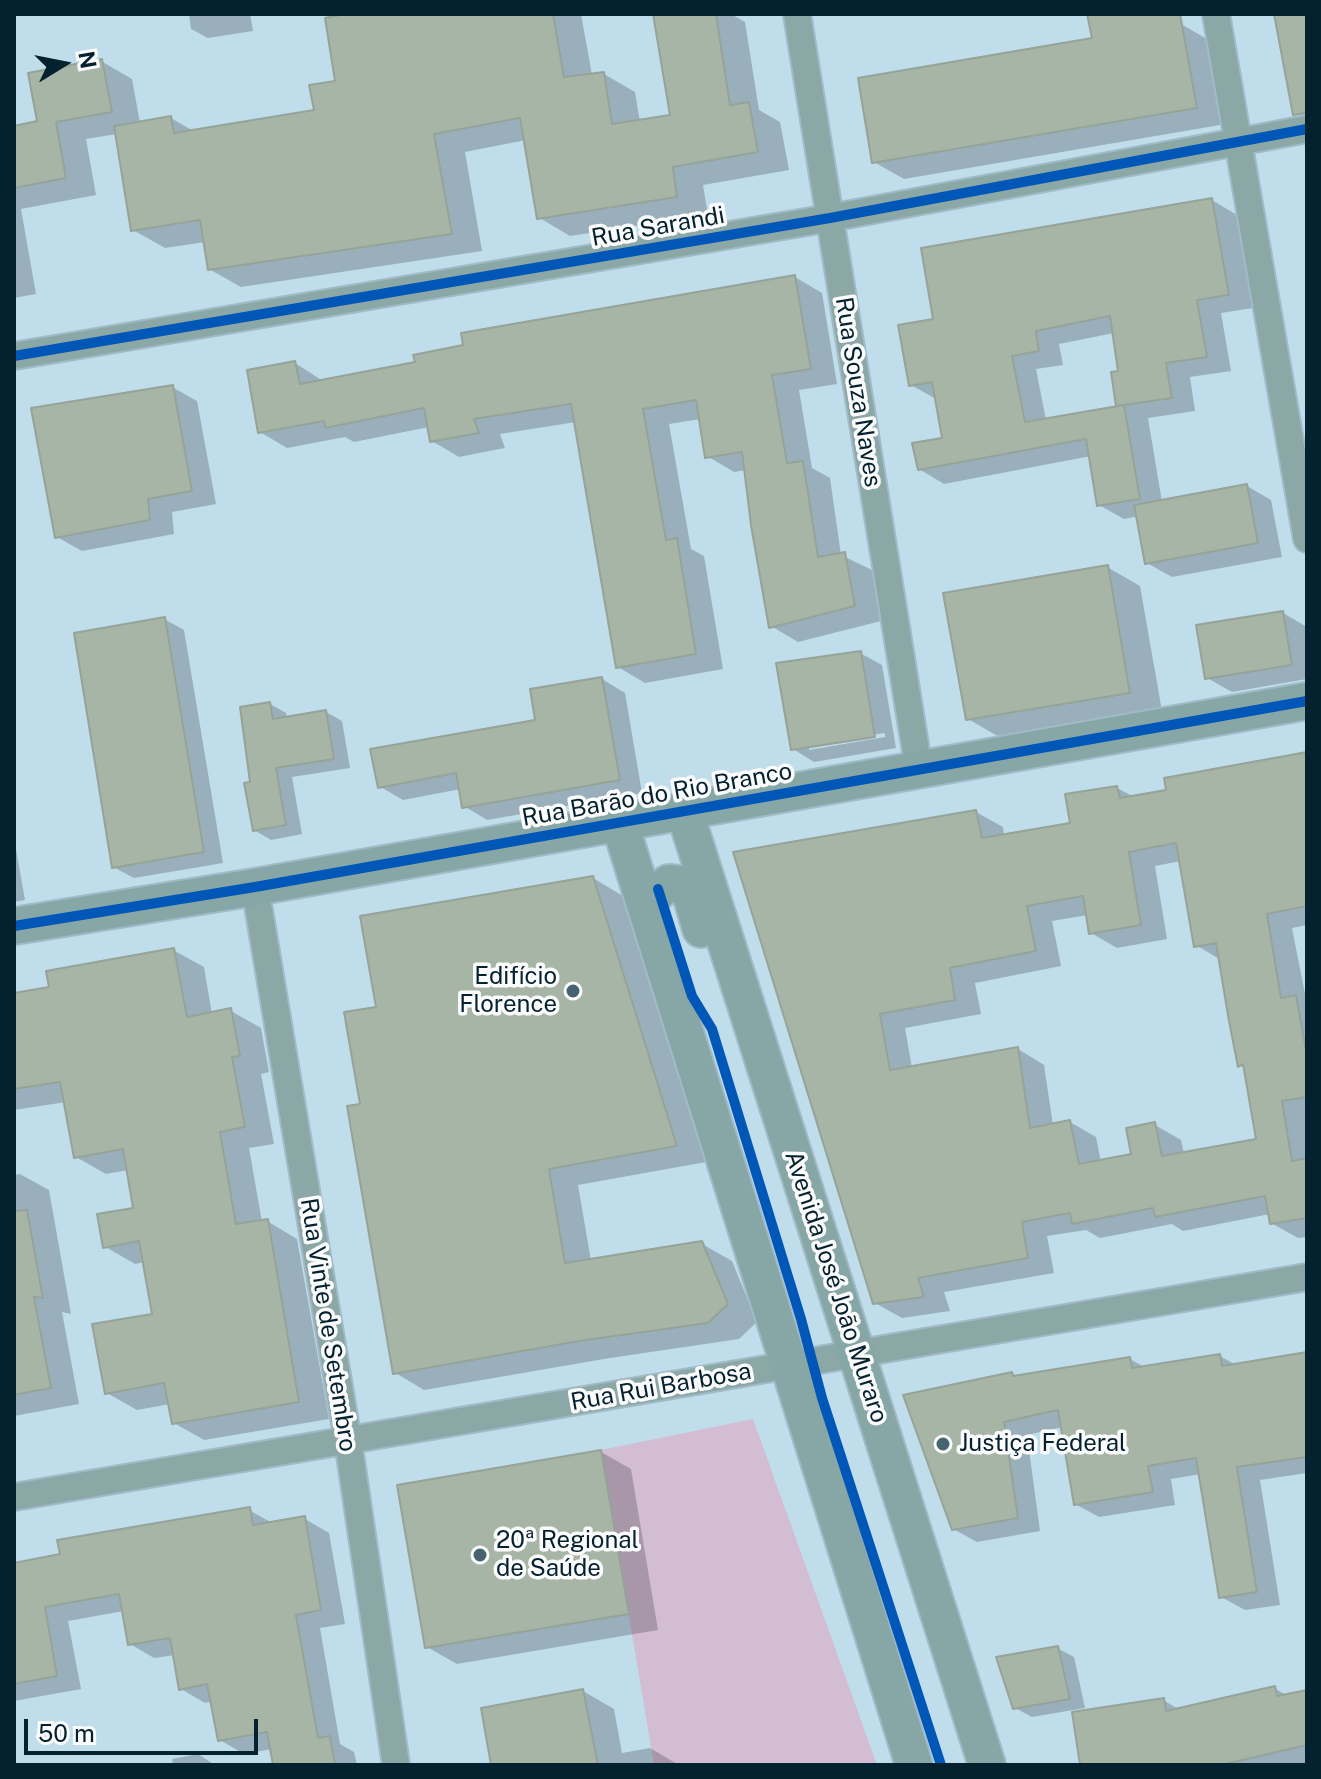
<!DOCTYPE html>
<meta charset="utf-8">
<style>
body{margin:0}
#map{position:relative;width:1321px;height:1779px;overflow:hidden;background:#c0ddec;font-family:"Public Sans",sans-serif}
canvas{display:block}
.frame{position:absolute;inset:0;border:16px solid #03212f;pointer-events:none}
.north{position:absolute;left:24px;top:24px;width:80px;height:80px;-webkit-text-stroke:6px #fbfbfb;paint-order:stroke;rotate:80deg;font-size:22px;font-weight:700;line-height:32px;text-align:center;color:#03212f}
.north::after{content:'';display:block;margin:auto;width:28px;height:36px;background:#03212f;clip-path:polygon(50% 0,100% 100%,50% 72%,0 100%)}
.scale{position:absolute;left:24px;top:1719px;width:234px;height:36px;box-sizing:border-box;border:4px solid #03212f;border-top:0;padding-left:10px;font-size:24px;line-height:28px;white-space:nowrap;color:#03212f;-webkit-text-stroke:6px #fbfbfb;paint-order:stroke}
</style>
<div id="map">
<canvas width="1321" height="1779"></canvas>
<div class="frame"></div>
<div class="north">N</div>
<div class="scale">50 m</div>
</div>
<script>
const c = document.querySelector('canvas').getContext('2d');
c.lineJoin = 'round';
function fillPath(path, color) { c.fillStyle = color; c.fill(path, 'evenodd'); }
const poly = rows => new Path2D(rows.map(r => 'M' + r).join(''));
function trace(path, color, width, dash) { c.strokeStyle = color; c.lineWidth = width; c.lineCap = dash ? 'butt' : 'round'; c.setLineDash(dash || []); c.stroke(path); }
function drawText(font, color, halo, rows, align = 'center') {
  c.font = font + ' "Public Sans",sans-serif'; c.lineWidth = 7; c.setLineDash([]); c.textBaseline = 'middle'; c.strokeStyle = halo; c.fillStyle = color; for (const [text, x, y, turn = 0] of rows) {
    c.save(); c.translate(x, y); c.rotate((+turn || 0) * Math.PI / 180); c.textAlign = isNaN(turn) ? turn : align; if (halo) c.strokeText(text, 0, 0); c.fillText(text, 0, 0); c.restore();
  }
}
const green = poly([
 [753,1419,877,1765,654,1765,601,1450]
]);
const shadow = poly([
 [189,14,250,14,253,31,208,38,191,29],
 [331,14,581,14,592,75,604,74,635,92,640,122,672,117,655,14,731,14,745,22,759,110,780,122,789,170,703,185,708,215,570,236,538,217,526,140,465,152,482,251,241,287,209,269,205,242,165,248,133,230,117,134,86,139,96,195,21,209,36,294,14,298,14,150,101,61,132,79,140,123,171,118,195,132,316,112,337,83],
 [1089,14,1179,14,1181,24,1212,42,1226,124,904,179,874,162,1094,40],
 [1212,200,1237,215,1253,308,1221,313,1231,371,1190,377,1195,411,1148,418,1162,502,1247,486,1271,500,1282,557,1172,577,1147,563,1139,516,1124,519,1099,505,1091,456,944,484,919,469,944,439,936,399,911,385,935,320],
 [1114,333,1120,373,1118,404,1122,407,1046,420,1036,369,1063,365,1059,344],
 [795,277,822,293,837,384,799,390,812,468,830,478,841,555,872,570,881,621,798,642,771,626,746,470,734,472,707,456,701,419,669,424,691,549,704,556,723,669,645,683,618,667,576,422,500,434,505,448,459,457,432,441,429,427,354,442,345,437,287,448,260,432,295,363,323,381,417,363],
 [172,387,197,401,216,504,172,512,174,534,82,551,57,537],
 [1107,567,1140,586,1162,711,1001,738,968,719],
 [1283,613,1307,627,1307,679,1232,692,1207,678],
 [164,619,184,630,223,863,134,878,113,867],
 [860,653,882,665,896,748,814,762,793,749],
 [885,733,885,737,809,750,809,745],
 [602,679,625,693,642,793,487,820,464,806,461,789,403,800,379,786,537,722],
 [270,704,286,713,287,718,326,712,342,721,350,768,292,777,302,834,271,840,254,830,252,783],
 [1307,754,1307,925,1292,928,1307,1004,1307,1237,1298,1238,1271,1223,1270,1214,1183,1231,1172,1224,1100,1238,1086,1230,1047,1236,1054,1273,944,1292,950,1311,902,1318,875,1303,736,854,976,812,1003,827,1004,836,1072,825,1117,788,1134,797,1169,792],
 [1181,861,1196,945,1221,960,1240,1066,1246,1069,1258,1141,1184,1154,1181,1140,1155,1125,1133,1155,1101,1162,1096,1137,1070,1122,1053,1125,1044,1065,1018,1049,912,1068,905,1028,981,1014,975,983,1061,966,1052,921,1088,915,1091,933,1117,948,1167,939,1155,866],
 [14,838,25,900,14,902],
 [593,878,623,896,706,1162,578,1185,591,1261,702,1244,732,1261,757,1322,739,1339,610,1358,424,1390,394,1372,362,1105,378,1008],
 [173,950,204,967,212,1014,231,1011,261,1028,269,1072,261,1074,274,1144,249,1148,262,1222,267,1221,297,1239,329,1419,204,1440,174,1423,170,1404,137,1410,107,1393,155,1315,145,1262,135,1264,104,1246,135,1209,128,1170,106,1174,76,1157,66,1102,14,1110,14,995,51,989],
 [20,1174,49,1190,71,1314,62,1312,79,1404,14,1416,14,1175],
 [1307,1354,1307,1473,1260,1480,1280,1605,1245,1610,1221,1597,1201,1474,1171,1479,1175,1505,1099,1517,1075,1504,1063,1427,1027,1435,1040,1531,977,1542,953,1529,1012,1374,1018,1377,1130,1359,1146,1368,1220,1356,1236,1365],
 [601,1452,631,1469,658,1630,457,1664,427,1647],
 [249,1510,274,1524,305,1519,329,1533,345,1624,320,1628,340,1744,354,1752,357,1765,275,1765,272,1749,244,1754,220,1740,213,1701,205,1703,181,1689,175,1655,154,1658,130,1644,124,1611,68,1621,81,1689,14,1701,14,1565,62,1556],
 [1057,1648,1074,1657,1085,1708,1032,1717,1015,1708],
 [1274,1688,1288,1696,1307,1692,1307,1765,1091,1765,1163,1700,1180,1710],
 [583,1691,614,1709,622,1753,650,1748,679,1765,493,1765],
 [198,1754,215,1765,173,1765,172,1759]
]);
const building = poly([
 [345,14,553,14,564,77,604,72,612,124,670,115,653,14,716,14,730,105,749,102,758,152,673,167,677,197,537,219,520,118,434,134,452,234,208,270,200,220,131,231,114,126,171,116,174,133,314,110,309,85,335,81,325,18,345,14],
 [1087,14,1180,14,1197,108,872,163,858,78,1092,38,1087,14],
 [1274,14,1307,14,1307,113,1293,115,1274,14],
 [102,59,112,112,56,122,66,178,14,188,14,126,37,121,28,73,102,59],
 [1212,198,1229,295,1197,300,1207,357,1166,363,1172,398,1124,405,1140,499,1097,506,1086,439,918,470,912,443,942,438,932,382,909,386,898,325,933,319,921,248,1212,198],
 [1110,316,1118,371,1111,372,1116,406,1124,405,1025,422,1012,356,1039,351,1036,331,1110,316],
 [795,275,811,369,772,375,787,463,803,461,818,557,845,552,855,606,769,628,751,525,742,452,705,458,696,400,643,409,666,540,677,538,696,654,616,668,571,404,474,419,479,433,430,442,424,408,325,428,324,421,258,433,247,370,295,361,300,384,415,362,413,355,463,345,461,333,795,275],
 [173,385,192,491,148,499,150,520,55,538,31,408,173,385],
 [1247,484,1258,543,1145,564,1134,505,1247,484],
 [1108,565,1130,693,966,720,943,593,1108,565],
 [1283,611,1292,665,1205,679,1196,625,1283,611],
 [165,617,204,852,112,868,74,633,165,617],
 [861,651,875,737,791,750,776,663,861,651],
 [602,677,620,780,462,808,456,773,378,788,370,749,535,720,530,689,602,677],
 [270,702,273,719,326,710,334,759,276,768,286,825,253,831,244,783,250,782,240,707,270,702],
 [1307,752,1307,906,1267,914,1281,998,1296,995,1307,1055,1307,1097,1282,1101,1292,1161,1307,1158,1307,1218,1270,1224,1265,1196,1155,1217,1153,1208,1072,1224,1070,1213,1022,1222,1028,1258,918,1278,924,1297,873,1304,733,852,976,810,982,838,1070,823,1065,794,1117,786,1120,798,1166,790,1164,778,1307,752],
 [1176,843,1194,947,1216,943,1229,1021,1238,1067,1243,1064,1256,1139,1162,1156,1155,1122,1126,1128,1131,1154,1079,1164,1070,1120,1030,1128,1018,1047,890,1070,880,1014,955,1000,950,968,1036,951,1027,906,1083,896,1089,934,1141,925,1129,852,1176,843],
 [593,876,677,1146,549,1169,565,1263,702,1241,728,1304,708,1323,579,1341,393,1374,347,1106,360,1104,344,1012,376,1007,360,916,593,876],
 [174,948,187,1017,231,1008,240,1056,232,1057,245,1127,220,1132,236,1224,268,1219,299,1402,172,1424,164,1383,105,1394,92,1324,152,1314,139,1241,103,1248,97,1214,133,1208,123,1149,74,1158,60,1082,14,1089,14,993,49,987,46,971,174,948],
 [27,1210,43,1298,34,1297,51,1388,14,1395,14,1211,27,1210],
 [1307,1352,1307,1457,1237,1467,1257,1592,1219,1598,1196,1458,1148,1466,1153,1492,1074,1505,1058,1410,1004,1422,1018,1518,952,1530,903,1395,1012,1372,1013,1376,1130,1357,1132,1368,1220,1354,1222,1366,1307,1352],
 [601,1450,629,1614,425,1648,397,1485,601,1450],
 [250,1507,253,1525,305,1516,321,1610,296,1615,318,1738,330,1736,335,1765,273,1765,267,1732,218,1741,207,1684,179,1690,170,1638,128,1645,119,1594,45,1607,57,1676,14,1684,14,1563,60,1554,57,1540,250,1507],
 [1058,1646,1070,1699,1013,1709,996,1657,1058,1646],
 [1275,1686,1277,1696,1307,1690,1307,1745,1221,1765,1080,1765,1072,1712,1164,1698,1166,1711,1275,1686],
 [583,1689,598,1765,491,1765,481,1708,583,1689]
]);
const street = poly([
 [797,14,919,770],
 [1216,14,1307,539],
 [14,356,830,218,1307,129],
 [255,887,348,1441,396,1765],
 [14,1497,1307,1277]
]);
const secondary = poly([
 [684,810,987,1765],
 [619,821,914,1765],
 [644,902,669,883,680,884,690,891,701,929],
 [14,926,255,887,1307,701]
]);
const cycleway = poly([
 [14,356,830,218,1307,129],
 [658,889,692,996,712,1029,801,1319,822,1398,941,1765],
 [14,926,255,887,1307,701]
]);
const markers = [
 [573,991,8,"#456371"],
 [943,1444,8,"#456371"],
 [480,1555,8,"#456371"]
];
const streetNames = [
 ["Rua Sarandi",658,227,-10],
 ["Rua Souza Naves",858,392,81],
 ["Rua Barão do Rio Branco",657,795,-10],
 ["Avenida José João Muraro",836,1287,72],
 ["Rua Vinte de Setembro",328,1325,81],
 ["Rua Rui Barbosa",661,1387,-10]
];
const poiNames = [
 ["Edifício",557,977,"right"],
 ["Florence",557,1005,"right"],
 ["Justiça Federal",959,1444],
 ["20ª Regional",496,1541],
 ["de Saúde",496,1569]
];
fillPath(green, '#d3bdd3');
fillPath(shadow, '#0003');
fillPath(building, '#a7b5a6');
trace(building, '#95a398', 2);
trace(street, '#a1bac7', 30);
trace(secondary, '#a1bac7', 40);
trace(street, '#8ba7a6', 26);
trace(secondary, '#87a6a6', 36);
trace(cycleway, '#0057b8', 10);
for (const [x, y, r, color] of markers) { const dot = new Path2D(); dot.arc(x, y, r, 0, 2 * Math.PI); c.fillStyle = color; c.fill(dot); trace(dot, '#fbfbfb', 3); }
drawText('24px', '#03212f', '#fbfbfb', streetNames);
drawText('24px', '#03212f', '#fbfbfb', poiNames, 'left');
</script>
